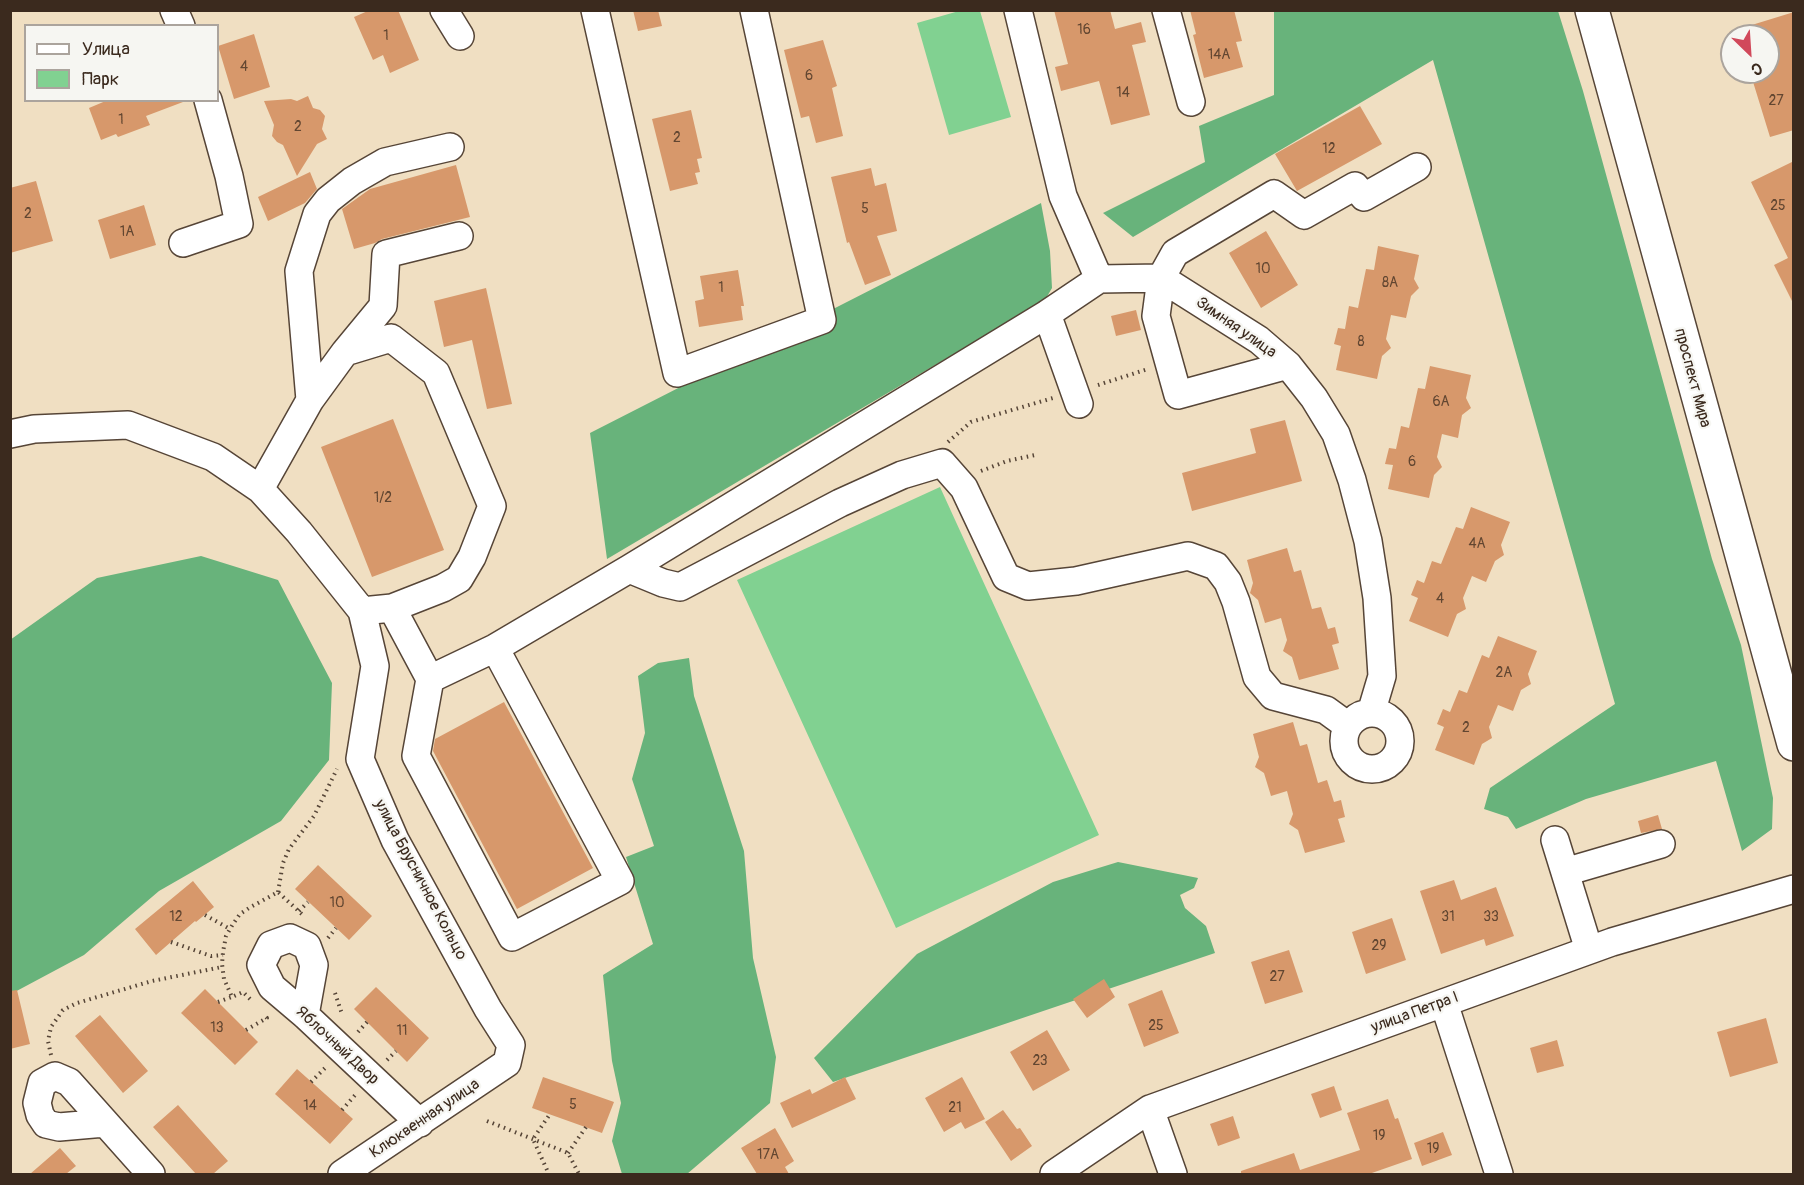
<!DOCTYPE html>
<meta charset="utf-8">
<style>
body{margin:0}
#map{position:relative;width:1804px;height:1185px;overflow:hidden;background:#f0dfc2;font-family:Pangolin,sans-serif}
canvas{display:block}
.frame{position:absolute;inset:0;border:12px solid #3b2a1e;pointer-events:none}
.legend{position:absolute;left:24px;top:24px;width:195px;height:78px;box-sizing:border-box;background:#f6f6f2;border:2px solid #aba49d;margin:0;padding:8px 10px;list-style:none;font-size:18px;color:#3b2a1e}
.legend li{display:flex;align-items:center;gap:12px;height:30px}
.legend b{width:30px;border:2px solid #aba49d}
.north{position:absolute;left:1720px;top:24px;width:60px;height:60px;box-sizing:border-box;background:#f6f6f2;border:2px solid #aba49d;border-radius:50%;rotate:155deg;font-size:16px;font-weight:700;line-height:24px;text-align:center;color:#3b2a1e}
.north::after{content:'';display:block;margin:auto;width:21px;height:27px;background:#d1495b;clip-path:polygon(50% 0,100% 100%,50% 72%,0 100%)}
</style>
<div id="map">
<canvas width="1804" height="1185"></canvas>
<div class="frame"></div>
<ul class="legend">
<li><b style="height:8px;background:#fff"></b>Улица</li>
<li><b style="height:16px;background:#81d191"></b>Парк</li>
</ul>
<div class="north">С</div>
</div>
<script>
const c = document.querySelector('canvas').getContext('2d');
c.lineJoin = 'round';
function fillPath(path, color) { c.fillStyle = color; c.fill(path, 'evenodd'); }
const poly = rows => new Path2D(rows.map(r => 'M' + r).join(''));
function trace(path, color, width, dash) { c.strokeStyle = color; c.lineWidth = width; c.lineCap = dash ? 'butt' : 'round'; c.setLineDash(dash || []); c.stroke(path); }
function drawText(font, color, halo, rows, align = 'center') {
  c.font = font + ' Pangolin,sans-serif'; c.lineWidth = 4.5; c.setLineDash([]); c.textBaseline = 'middle'; c.strokeStyle = halo; c.fillStyle = color; for (const [text, x, y, turn = 0] of rows) {
    c.save(); c.translate(x, y); c.rotate((+turn || 0) * Math.PI / 180); c.textAlign = isNaN(turn) ? turn : align; if (halo) c.strokeText(text, 0, 0); c.fillText(text, 0, 0); c.restore();
  }
}
const green = poly([
 [959,11,980,11,1011,117,949,135,917,23],
 [940,487,1099,835,896,928,737,580]
]);
const forest = poly([
 [1274,11,1558,11,1583,91,1712,559,1741,645,1773,798,1772,829,1742,851,1716,761,1586,799,1516,829,1508,817,1484,809,1490,788,1615,704,1433,60,1133,237,1103,213,1205,162,1199,126,1274,95],
 [1041,203,1050,251,1052,288,1045,300,607,559,590,433],
 [201,556,278,580,332,683,329,760,281,821,159,891,84,955,11,994,10,640,97,578],
 [689,658,694,696,744,851,753,958,776,1057,770,1103,687,1174,622,1174,612,1141,621,1103,612,1061,603,975,653,944,626,857,654,846,632,779,645,733,638,676,658,663],
 [1118,862,1198,878,1194,888,1180,895,1185,908,1206,926,1215,953,833,1082,814,1058,917,954,1053,882]
]);
const building = poly([
 [370,10,398,10,419,60,390,73,383,55,373,60,354,17],
 [633,10,658,10,662,26,638,31],
 [1054,10,1110,10,1115,29,1141,22,1146,42,1132,45,1150,115,1111,125,1099,81,1061,91,1055,67,1068,64],
 [1190,10,1234,10,1242,41,1236,42,1243,67,1204,78,1193,35,1196,34],
 [1794,12,1794,130,1770,137,1750,72,1768,72,1768,36,1730,36,1729,32],
 [254,34,270,87,234,99,218,46],
 [823,40,837,86,832,88,843,136,816,143,809,116,801,118,784,50],
 [308,96,313,108,320,110,325,116,322,129,327,139,317,144,297,176,283,145,277,142,272,136,274,125,264,101,291,99,297,101],
 [108,100,183,100,183,102,146,116,150,125,118,137,116,134,101,140,89,108],
 [1360,106,1382,144,1297,191,1275,154],
 [691,110,702,158,697,159,700,172,695,173,698,184,670,191,652,119],
 [1794,161,1794,305,1774,265,1788,258,1751,182],
 [456,165,470,217,382,239,375,243,354,249,342,209,370,189],
 [871,168,875,186,886,183,897,231,877,236,891,275,865,285,849,242,847,243,831,177],
 [310,172,317,189,305,203,268,221,258,197],
 [36,181,53,241,10,253,10,188],
 [144,205,156,245,110,259,98,220],
 [1266,231,1298,285,1261,308,1229,253],
 [1378,246,1419,255,1414,279,1419,288,1411,296,1406,318,1391,315,1386,339,1391,348,1382,356,1377,379,1336,370,1341,346,1334,344,1338,328,1345,329,1349,306,1358,308,1366,269,1374,270],
 [738,270,744,306,741,306,743,320,699,327,695,301,704,299,700,276],
 [486,288,512,404,487,409,472,340,444,347,434,301],
 [1136,310,1141,330,1116,336,1111,316],
 [1430,366,1471,375,1466,398,1471,408,1462,415,1458,438,1442,434,1437,457,1442,467,1434,475,1429,498,1388,489,1393,465,1385,464,1389,448,1396,449,1401,426,1409,428,1418,388,1425,389],
 [393,419,444,550,372,577,321,447],
 [1285,420,1302,481,1192,511,1182,473,1256,453,1250,429],
 [1471,507,1510,522,1501,545,1504,555,1495,561,1486,582,1472,576,1463,598,1466,609,1457,614,1448,637,1409,621,1418,598,1411,595,1417,580,1424,583,1432,561,1441,564,1456,527,1463,529],
 [1287,548,1294,572,1301,570,1312,609,1321,607,1328,629,1335,627,1339,643,1332,645,1339,669,1299,680,1292,657,1283,651,1287,640,1281,618,1265,623,1258,600,1250,593,1253,583,1247,560],
 [1498,636,1537,651,1528,674,1531,684,1521,690,1513,711,1498,705,1489,727,1492,738,1482,744,1474,765,1435,750,1444,727,1437,724,1443,709,1450,712,1459,690,1467,693,1482,655,1489,658],
 [504,702,593,868,517,909,433,751,435,739],
 [1293,722,1300,746,1307,744,1318,783,1327,780,1334,802,1341,800,1345,817,1338,819,1345,842,1305,853,1298,830,1289,824,1293,814,1287,791,1271,796,1264,773,1255,767,1259,757,1253,734],
 [1658,815,1662,829,1641,833,1638,821],
 [318,865,372,916,349,940,295,889],
 [1454,880,1461,900,1496,887,1514,936,1486,946,1484,939,1441,954,1420,891],
 [193,881,214,907,196,922,195,921,156,955,135,929],
 [1392,918,1406,960,1366,974,1352,932],
 [1289,950,1303,992,1265,1004,1251,962],
 [1104,979,1115,997,1087,1018,1073,999],
 [376,987,429,1038,407,1062,354,1009],
 [205,989,258,1042,235,1065,181,1013],
 [17,990,30,1044,10,1049,10,991],
 [1162,990,1179,1033,1144,1047,1128,1004],
 [100,1015,148,1071,123,1093,75,1036],
 [1766,1018,1778,1063,1730,1077,1717,1032],
 [1047,1030,1070,1070,1033,1091,1010,1052],
 [1557,1040,1564,1066,1537,1073,1530,1048],
 [297,1069,353,1119,330,1144,275,1094],
 [543,1077,614,1102,602,1133,532,1108],
 [845,1077,856,1099,792,1128,780,1103,810,1089,812,1094],
 [962,1077,985,1119,965,1129,961,1122,944,1132,925,1098],
 [1334,1086,1342,1110,1320,1118,1311,1094],
 [1388,1099,1395,1119,1398,1118,1412,1159,1369,1174,1241,1174,1241,1171,1294,1153,1300,1170,1360,1150,1347,1113],
 [178,1105,228,1161,213,1174,196,1174,153,1127],
 [1003,1110,1017,1129,1020,1128,1032,1146,1011,1161,985,1122],
 [1233,1116,1240,1138,1218,1146,1210,1124],
 [775,1128,794,1161,785,1167,789,1174,757,1174,741,1148],
 [1443,1132,1452,1155,1422,1166,1414,1143],
 [60,1148,76,1166,66,1174,30,1174]
]);
const path = poly([
 [1098,385,1148,369],
 [948,442,971,422,1053,398],
 [981,471,1007,461,1035,455],
 [278,892,283,863,289,849,314,816,337,769],
 [299,911,308,902],
 [205,915,230,929],
 [328,938,336,928],
 [171,942,211,956,223,955],
 [335,993,342,1014],
 [250,999,243,992,232,997,224,979,222,964,223,952,226,936,233,924,240,914,249,908,278,892,305,917],
 [218,1002,232,997],
 [246,1030,267,1018,263,1014],
 [358,1032,367,1022],
 [51,1055,48,1041,51,1027,63,1010,77,1003,152,981,222,967],
 [387,1060,396,1051],
 [311,1082,327,1066],
 [342,1110,356,1094],
 [487,1121,568,1153,579,1174],
 [568,1153,586,1127],
 [547,1170,533,1139,550,1114]
]);
const minor = poly([
 [174,10,181,26],
 [444,10,460,36],
 [595,10,677,373,822,320,754,10],
 [1018,10,1063,196,1099,279,1161,278,1259,340,1288,365,1314,398,1336,434,1352,480,1368,541,1377,598,1382,676,1371,713],
 [1166,10,1191,102],
 [183,243,239,224,229,176,208,100],
 [1047,314,1079,404],
 [345,352,383,306,386,254,459,236],
 [1288,365,1178,395,1156,316,1161,278,1175,253,1274,194,1304,215,1355,186,1364,197,1417,167],
 [310,400,299,271,317,214,328,200,352,181,385,162,450,147],
 [10,434,34,429,128,425,213,457,260,489,299,532,362,611,375,666,360,759,395,840,488,1009,511,1045,507,1063,342,1174],
 [260,489,310,400,345,352,391,338,436,373,492,506,472,557,459,579,443,588,392,608],
 [629,569,663,583,680,587,840,503,902,475,942,463,964,488,1006,577,1028,586,1076,581,1188,556,1216,566,1228,582,1236,602,1257,677,1273,696,1326,710,1348,726],
 [362,611,392,608,430,679,495,648,629,569,1047,314,1099,279],
 [430,679,416,756,512,937,620,881,495,648],
 '1344 741a28 28 0 1 1 56 0a28 28 0 1 1-56 0Z',
 [1555,840,1589,950],
 [1565,872,1661,844],
 [1444,1003,1499,1174],
 [305,1015,314,965,307,946,290,938,271,945,261,965,272,987,305,1015,420,1123],
 [1150,1109,1173,1174],
 [105,1123,59,1127,46,1124,40,1115,37,1103,42,1083,55,1076,69,1082,151,1174],
 [1054,1174,1150,1109,1612,942,1794,889]
]);
const major = poly([
 [1592,10,1794,744]
]);
const numberNames = [
 ["16",1084,30],
 ["1",386,36],
 ["14А",1219,55],
 ["4",244,67],
 ["6",809,76],
 ["14",1123,93],
 ["27",1776,101],
 ["1",121,120],
 ["2",298,127],
 ["2",677,138],
 ["12",1329,149],
 ["25",1778,206],
 ["5",865,209],
 ["2",28,214],
 ["1А",127,232],
 ["10",1263,269],
 ["8А",1390,283],
 ["1",721,288],
 ["8",1361,342],
 ["6А",1441,402],
 ["6",1412,462],
 ["1/2",383,498],
 ["4А",1477,544],
 ["4",1440,599],
 ["2А",1504,673],
 ["2",1466,728],
 ["10",337,903],
 ["12",176,917],
 ["31",1448,917],
 ["33",1491,917],
 ["29",1379,946],
 ["27",1277,977],
 ["25",1156,1026],
 ["13",217,1028],
 ["11",402,1031],
 ["23",1040,1061],
 ["5",573,1105],
 ["14",310,1106],
 ["21",955,1108],
 ["19",1379,1136],
 ["19",1433,1149],
 ["17А",768,1155]
];
const streetNames = [
 ["Зимняя улица",1236,328,35],
 ["проспект Мира",1692,378,75],
 ["улица Брусничное Кольцо",420,880,62],
 ["улица Петра I",1415,1013,-20],
 ["Яблочный Двор",337,1046,43],
 ["Клюквенная улица",425,1119,-34]
];
fillPath(green, '#81d191');
fillPath(forest, '#68b37b');
fillPath(building, '#d7986b');
trace(minor, '#564537', 30);
trace(major, '#564537', 36);
trace(path, '#564537', 4, [1.5, 4.5]);
trace(minor, '#fff', 27);
trace(major, '#fff', 33);
drawText('14px', '#624631', null, numberNames);
drawText('16px', '#3b2a1e', '#f6f6f2', streetNames);
</script>
